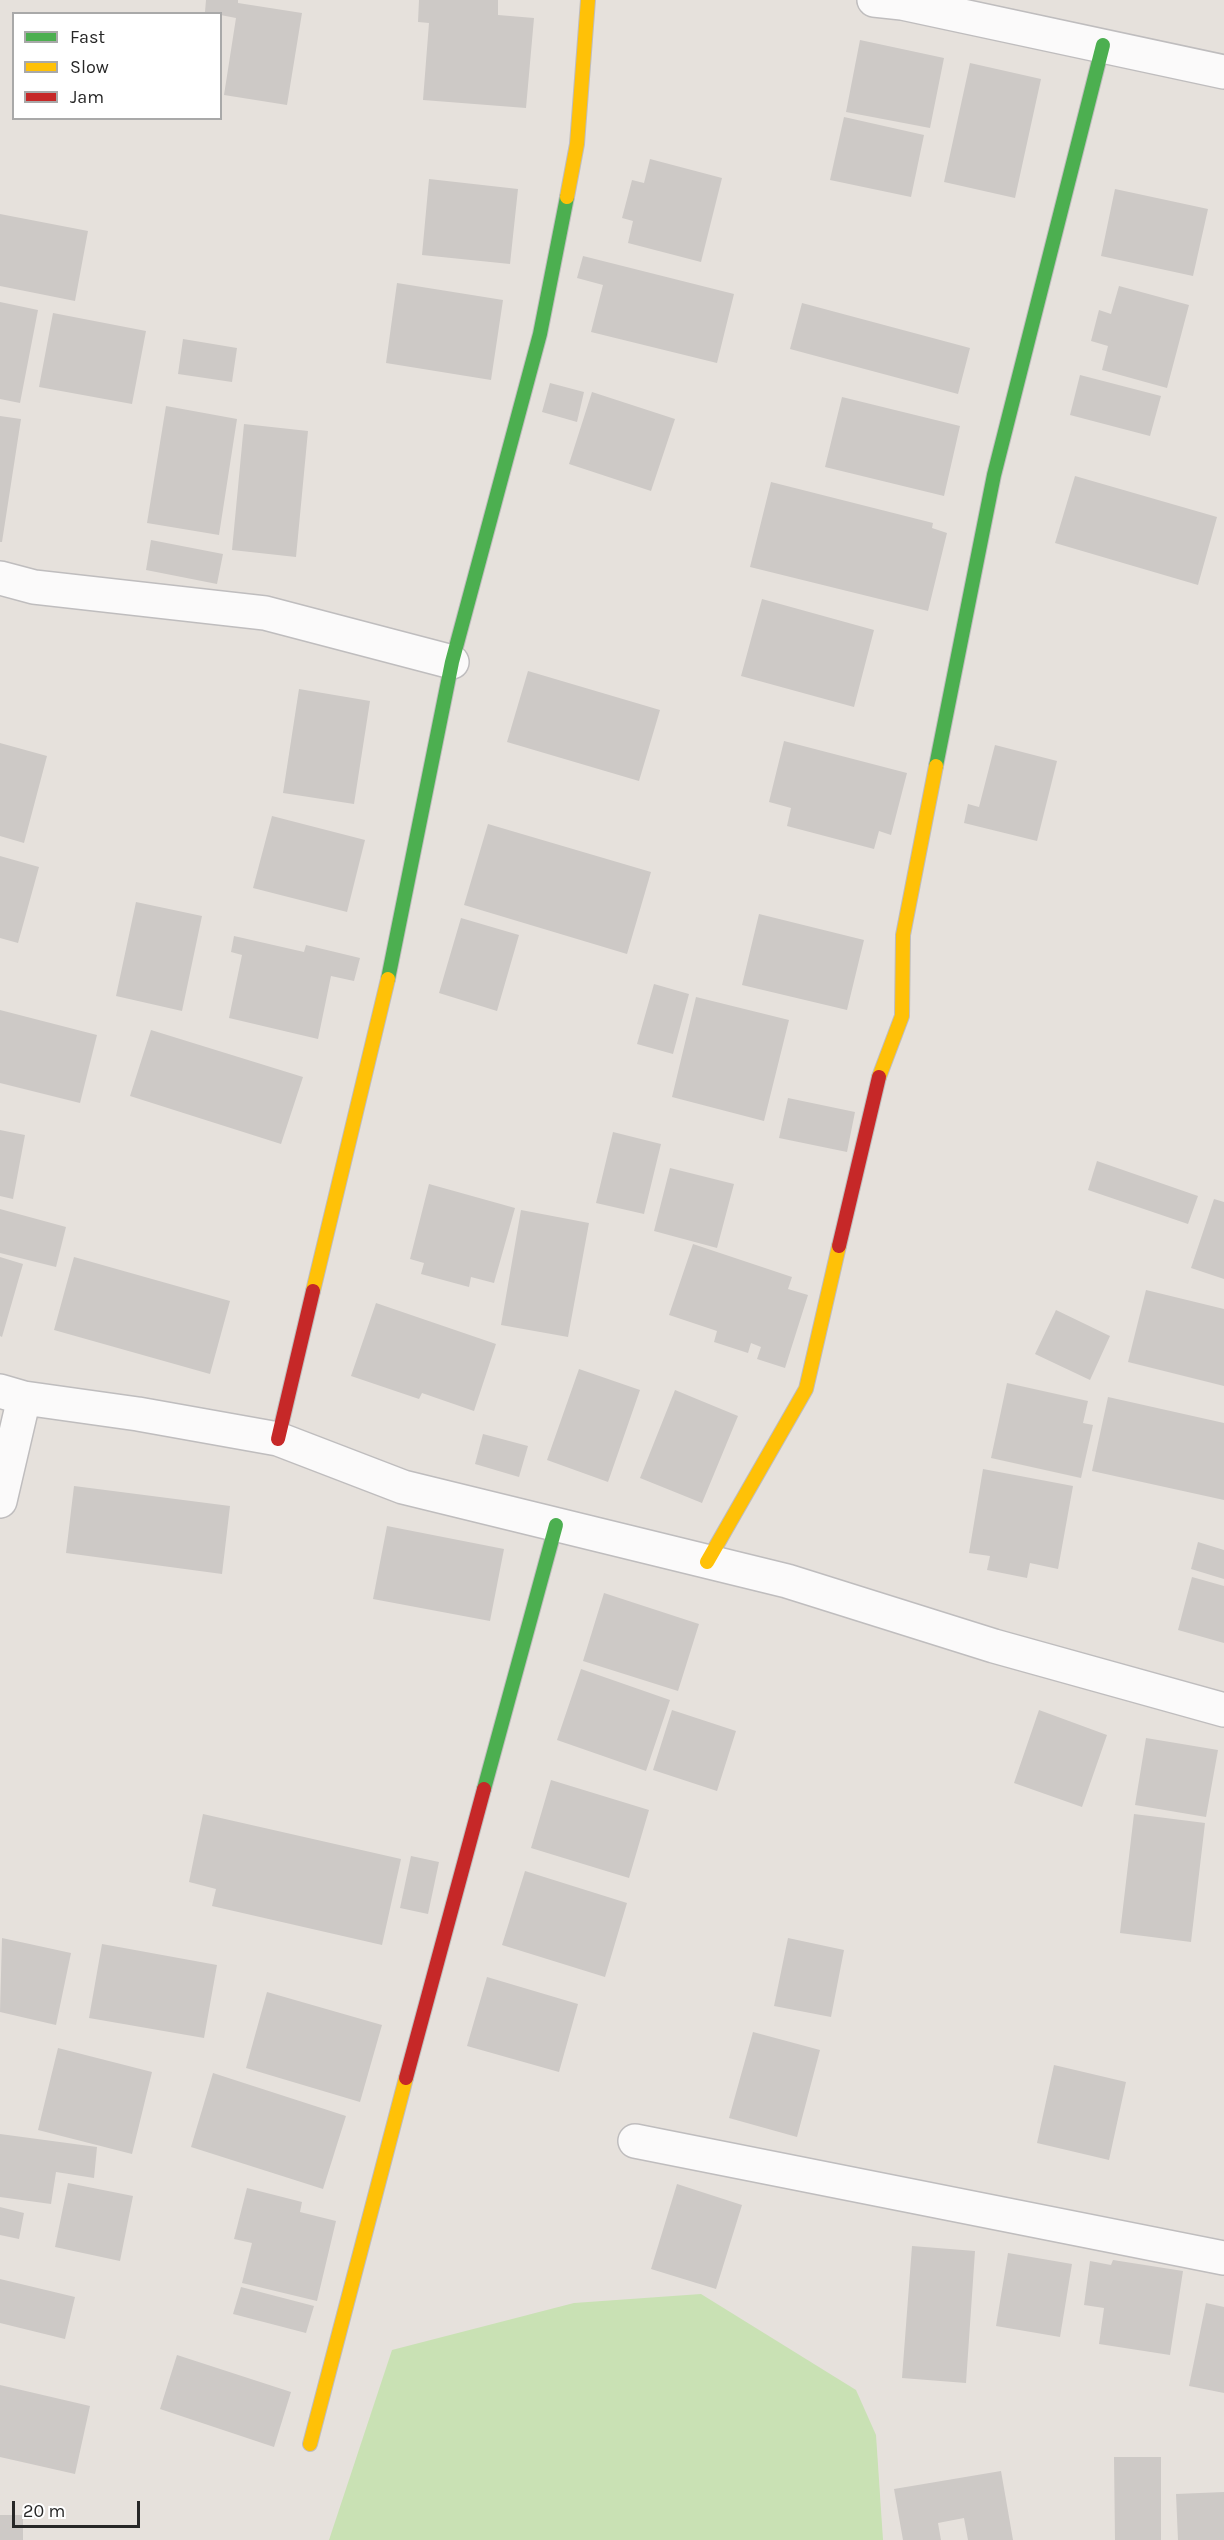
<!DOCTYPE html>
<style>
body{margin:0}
#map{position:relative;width:1224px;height:2540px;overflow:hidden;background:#e6e1dc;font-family:Karla,sans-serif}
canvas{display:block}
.legend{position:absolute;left:12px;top:12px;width:210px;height:108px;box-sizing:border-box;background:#fff;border:2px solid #a9a9a9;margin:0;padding:8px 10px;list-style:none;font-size:18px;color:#272727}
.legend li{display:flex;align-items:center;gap:12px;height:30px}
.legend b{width:30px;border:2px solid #a9a9a9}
.scale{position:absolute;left:12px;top:2501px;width:128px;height:27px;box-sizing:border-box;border:3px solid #272727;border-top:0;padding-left:8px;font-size:18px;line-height:21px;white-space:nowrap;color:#272727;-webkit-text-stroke:4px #fff;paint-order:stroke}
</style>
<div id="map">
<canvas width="1224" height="2540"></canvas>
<ul class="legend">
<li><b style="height:8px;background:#4caf50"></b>Fast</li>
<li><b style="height:8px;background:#ffc107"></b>Slow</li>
<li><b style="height:8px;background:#c62828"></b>Jam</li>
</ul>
<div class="scale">20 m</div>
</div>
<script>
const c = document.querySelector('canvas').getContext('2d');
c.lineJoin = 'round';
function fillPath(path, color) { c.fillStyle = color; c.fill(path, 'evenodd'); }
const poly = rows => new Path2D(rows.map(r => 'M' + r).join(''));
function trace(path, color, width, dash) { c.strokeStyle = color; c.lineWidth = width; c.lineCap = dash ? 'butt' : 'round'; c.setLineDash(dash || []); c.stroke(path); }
const green = poly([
 [701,2294,856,2390,876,2435,883,2540,329,2540,392,2350,574,2303]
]);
const building = poly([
 [206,0,238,0,238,3,302,13,287,105,224,95,236,18,205,12],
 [419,0,498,0,498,15,534,18,526,108,423,100,429,23,418,22],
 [860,40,944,58,930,128,846,112],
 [970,63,1041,79,1015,198,944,182],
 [844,117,924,135,911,197,830,180],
 [650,159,722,178,701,262,628,243,633,221,622,218,632,180,644,183],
 [429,179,518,189,510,264,422,255],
 [1115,189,1208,209,1193,276,1101,256],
 [0,214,88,231,75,301,0,286],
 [583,256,734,294,717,363,591,332,603,285,577,278],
 [397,283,503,300,491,380,386,363],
 [1119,286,1189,305,1167,388,1102,370,1108,346,1091,341,1099,310,1111,314],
 [0,302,38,310,20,403,0,399],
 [802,303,970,348,958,394,790,349],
 [53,313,146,331,132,404,39,387],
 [183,339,237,348,232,382,178,374],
 [1080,375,1161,396,1150,436,1070,415],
 [550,383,584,392,577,422,542,412],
 [592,392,675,419,651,491,569,464],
 [842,397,960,426,944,496,825,467],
 [166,406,237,419,219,535,147,523],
 [0,416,21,419,2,542,0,542],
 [244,424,308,431,296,557,232,550],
 [1075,476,1217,517,1198,585,1055,543],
 [771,482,933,523,932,528,947,533,928,611,750,567],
 [151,540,223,554,217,584,146,570],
 [762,599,874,630,854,707,741,676],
 [528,671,660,710,639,781,507,742],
 [299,689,370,701,354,804,283,793],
 [784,741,907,773,891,835,879,831,874,849,787,826,791,808,769,802],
 [0,743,47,756,24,843,0,836],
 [995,745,1057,761,1037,841,964,823,968,804,979,807],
 [272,816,365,840,347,912,253,888],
 [488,824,651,872,627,954,464,905],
 [0,856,39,867,18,943,0,938],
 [136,902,202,916,182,1011,116,996],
 [759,914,864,940,847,1010,742,985],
 [461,918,519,935,497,1011,439,993],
 [234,936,304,952,306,945,360,958,354,981,331,976,318,1039,229,1018,242,955,231,952],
 [654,984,689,994,673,1054,637,1044],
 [696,997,789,1020,764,1121,672,1097],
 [0,1010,97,1035,80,1103,0,1083],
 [151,1030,303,1077,281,1144,130,1096],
 [788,1098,855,1112,847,1152,779,1138],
 [0,1130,25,1135,13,1199,0,1196],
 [613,1132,661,1144,644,1214,596,1203],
 [1097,1161,1198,1196,1188,1224,1088,1190],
 [670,1168,734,1184,717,1248,654,1231],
 [429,1184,515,1208,494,1283,471,1277,469,1287,421,1274,424,1263,410,1259],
 [1214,1199,1224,1202,1224,1279,1191,1268],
 [0,1209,66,1227,56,1267,0,1253],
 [521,1210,589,1223,568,1337,501,1325],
 [693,1244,792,1277,788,1289,808,1295,785,1368,757,1359,761,1347,751,1343,748,1353,714,1342,717,1331,669,1315],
 [0,1257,23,1264,2,1337,0,1336],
 [74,1257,230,1301,210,1374,54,1330],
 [1146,1290,1224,1309,1224,1386,1128,1362],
 [376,1303,496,1344,474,1411,422,1393,419,1399,351,1376],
 [1056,1310,1110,1336,1090,1380,1035,1354],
 [579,1369,640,1390,608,1482,547,1460],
 [1007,1383,1088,1401,1083,1423,1093,1425,1081,1478,991,1458],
 [675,1390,738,1416,702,1503,640,1478],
 [1108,1397,1224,1423,1224,1500,1092,1471],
 [483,1434,528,1446,519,1477,475,1464],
 [983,1469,1073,1486,1058,1569,1030,1563,1027,1578,987,1570,990,1556,969,1553],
 [74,1486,230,1506,222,1574,66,1553],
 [387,1526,504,1549,490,1621,373,1599],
 [1198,1542,1224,1550,1224,1579,1191,1569],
 [1192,1577,1224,1586,1224,1643,1178,1630],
 [604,1593,699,1624,678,1691,583,1661],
 [581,1669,670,1700,646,1771,557,1740],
 [672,1710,736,1731,717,1791,653,1770],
 [1039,1710,1107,1735,1082,1807,1014,1783],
 [1146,1738,1218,1750,1206,1817,1135,1805],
 [551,1780,649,1810,629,1878,531,1848],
 [203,1814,401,1859,382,1945,212,1906,216,1889,189,1882],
 [1134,1814,1205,1823,1191,1942,1120,1933],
 [411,1856,439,1862,428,1914,400,1908],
 [525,1871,627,1903,605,1977,502,1945],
 [2,1938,71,1953,56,2025,0,2012],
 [788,1938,844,1950,831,2017,774,2006],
 [102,1944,217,1965,204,2038,89,2018],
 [487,1977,578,2004,559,2072,467,2046],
 [267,1992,382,2025,360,2102,246,2068],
 [753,2032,820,2050,797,2137,729,2118],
 [58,2048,152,2072,132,2154,38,2130],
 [1054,2065,1126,2082,1109,2160,1037,2143],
 [213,2073,346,2116,323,2189,191,2147],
 [0,2134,97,2147,94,2178,56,2172,51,2204,0,2197],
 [68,2183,133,2196,120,2261,55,2247],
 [677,2184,742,2205,716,2289,651,2269],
 [247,2188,302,2202,300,2212,336,2221,317,2301,242,2283,252,2243,234,2239],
 [0,2207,24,2213,19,2239,0,2235],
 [912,2246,975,2251,966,2383,902,2378],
 [1008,2253,1072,2264,1060,2337,996,2326],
 [1113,2260,1183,2271,1170,2355,1099,2344,1104,2308,1084,2305,1090,2261,1111,2265],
 [0,2279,75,2297,65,2339,0,2323],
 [241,2287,314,2306,306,2333,233,2314],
 [1206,2303,1224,2307,1224,2393,1189,2386],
 [177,2355,291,2392,274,2447,160,2409],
 [0,2385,90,2406,75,2474,0,2457],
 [1114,2457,1161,2457,1161,2540,1115,2540],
 [1001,2471,1013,2540,968,2540,964,2518,938,2523,941,2540,903,2540,894,2489],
 [1224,2492,1224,2540,1178,2540,1176,2494],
 [0,2515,23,2515,23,2540,0,2540]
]);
const street = poly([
 [874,0,902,3,1224,72],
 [0,578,34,587,265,613,452,662],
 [0,1391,24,1398,138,1414,278,1439,403,1487,787,1581,994,1646,1224,1710],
 [0,1501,24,1398],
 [635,2141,1224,2258]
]);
const fast = poly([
 [936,766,994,475,1103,45],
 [388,979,452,662,540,334,567,197],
 [484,1789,556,1525]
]);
const slow = poly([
 [567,197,577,144,588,0],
 [879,1077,902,1016,903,935,936,766],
 [313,1291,388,979],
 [707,1562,806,1389,839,1246],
 [310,2444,406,2078]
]);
const jam = poly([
 [839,1246,879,1077],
 [278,1439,313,1291],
 [406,2078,484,1789]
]);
fillPath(green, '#c9e1b4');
fillPath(building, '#cdc9c6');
trace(street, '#bfbdbe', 36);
trace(fast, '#bfbdbe', 16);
trace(slow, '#bfbdbe', 16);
trace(jam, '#bfbdbe', 16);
trace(street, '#fbfafa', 33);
trace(fast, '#4caf50', 14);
trace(slow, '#ffc107', 14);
trace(jam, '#c62828', 14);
</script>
